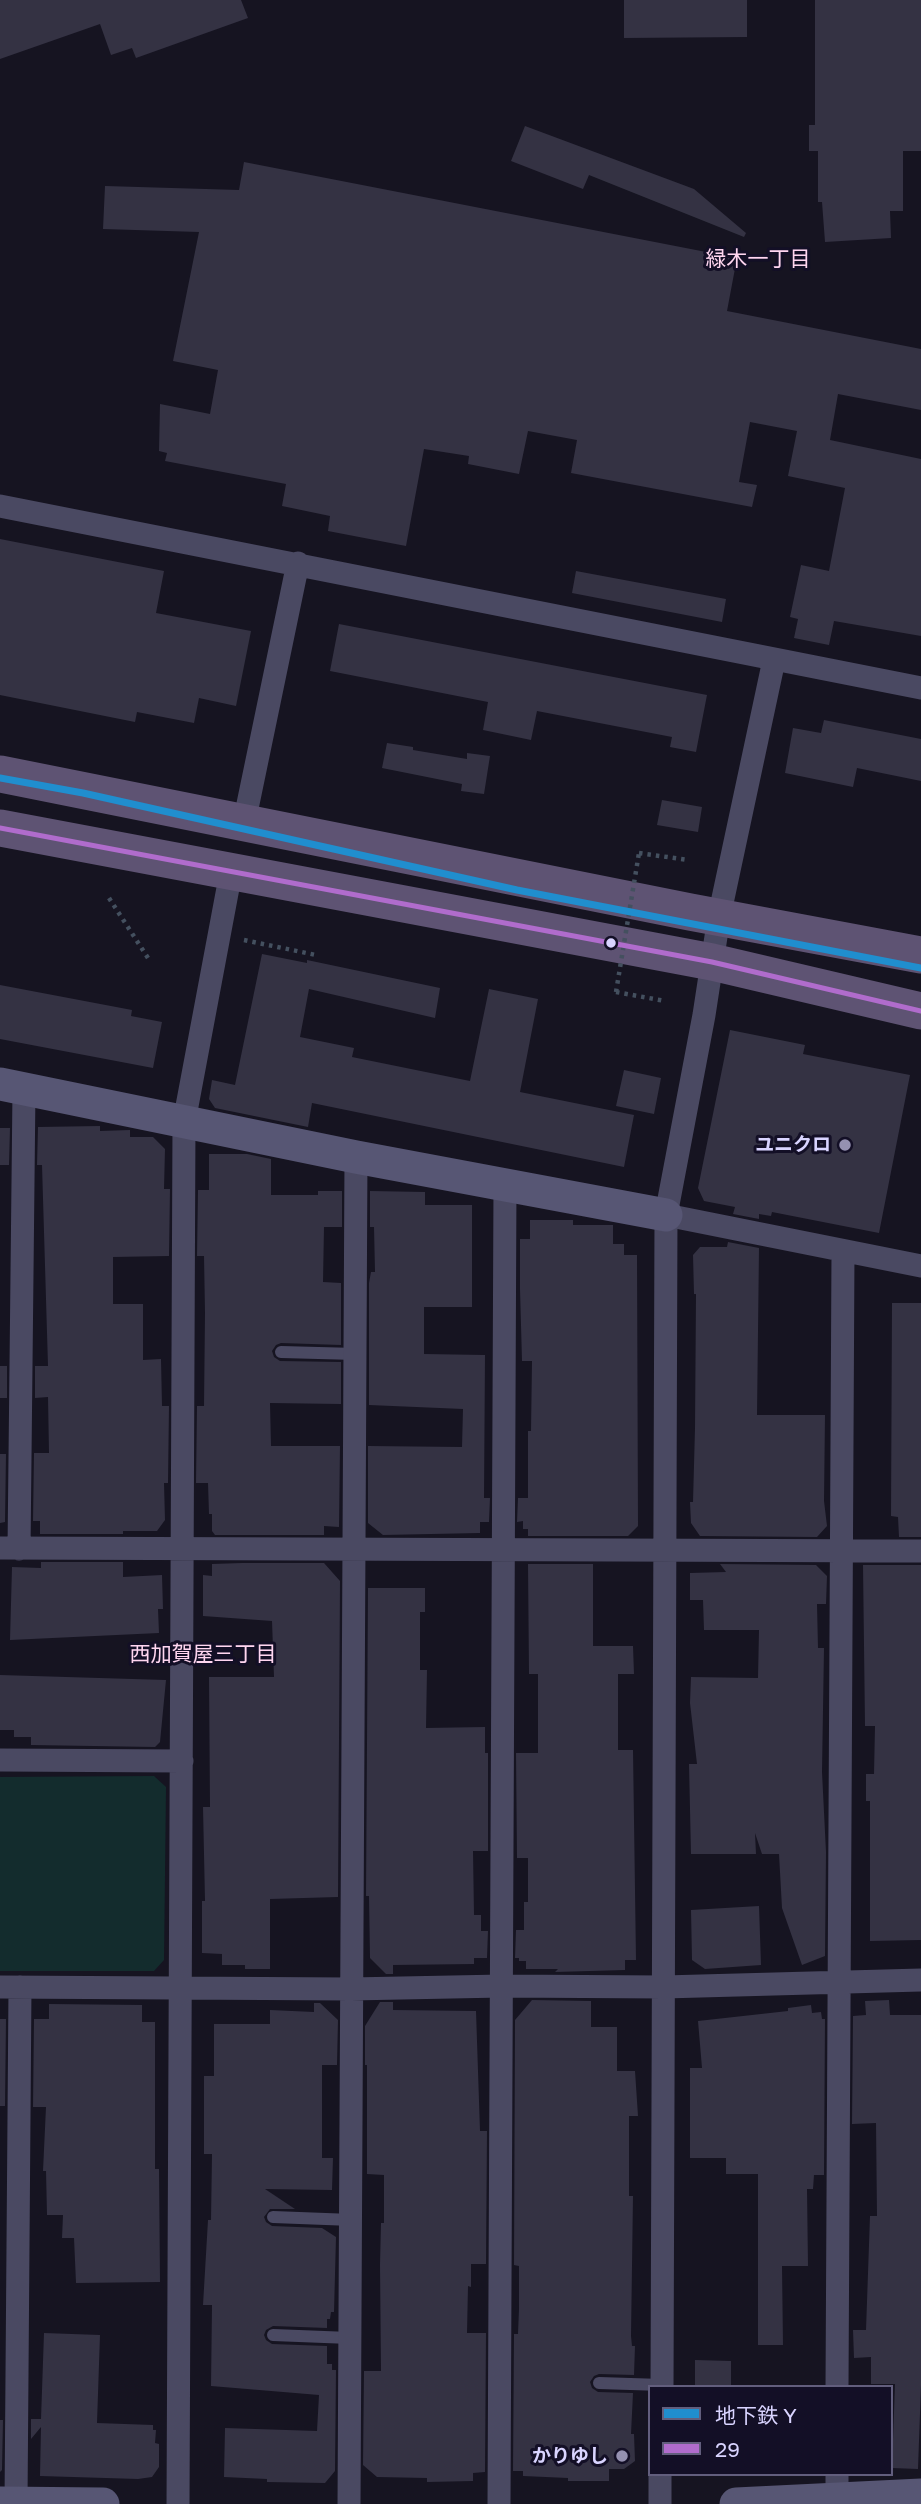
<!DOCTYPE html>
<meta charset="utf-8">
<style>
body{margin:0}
#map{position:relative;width:921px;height:2504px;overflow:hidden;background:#161421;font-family:"Golos Text","Noto Sans JP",sans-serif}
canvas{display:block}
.legend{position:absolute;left:648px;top:2385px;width:245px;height:91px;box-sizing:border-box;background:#130f26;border:2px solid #625e7d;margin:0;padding:9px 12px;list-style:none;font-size:21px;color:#d9d4ff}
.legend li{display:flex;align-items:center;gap:14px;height:35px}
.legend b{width:35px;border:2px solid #625e7d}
</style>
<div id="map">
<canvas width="921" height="2504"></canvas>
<ul class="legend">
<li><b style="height:9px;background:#208ece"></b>地下鉄 Y</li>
<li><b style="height:9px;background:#b06ccc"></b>29</li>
</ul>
</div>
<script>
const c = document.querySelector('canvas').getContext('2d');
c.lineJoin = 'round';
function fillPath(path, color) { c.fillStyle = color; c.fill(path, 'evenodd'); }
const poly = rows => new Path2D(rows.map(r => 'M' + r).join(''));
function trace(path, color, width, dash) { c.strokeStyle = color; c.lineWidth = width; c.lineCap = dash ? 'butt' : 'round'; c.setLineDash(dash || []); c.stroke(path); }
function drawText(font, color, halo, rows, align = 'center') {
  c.font = font + ' "Golos Text","Noto Sans JP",sans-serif'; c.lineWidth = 6; c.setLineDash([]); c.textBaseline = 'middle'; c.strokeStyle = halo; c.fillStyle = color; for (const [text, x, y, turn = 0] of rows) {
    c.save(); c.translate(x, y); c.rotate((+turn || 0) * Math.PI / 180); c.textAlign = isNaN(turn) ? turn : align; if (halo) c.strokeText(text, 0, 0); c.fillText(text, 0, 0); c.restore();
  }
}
const green = poly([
 [154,1776,166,1787,164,1960,154,1971,0,1971,0,1777]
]);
const building = poly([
 [0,0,241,0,248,18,136,58,132,48,111,55,100,24,0,59],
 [624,0,747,0,747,37,624,38],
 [815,0,921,0,921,151,903,151,903,211,890,211,891,238,825,242,822,202,818,202,818,151,809,151,809,125,815,125],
 [525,126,694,189,746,233,744,237,589,175,583,189,511,161],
 [244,162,737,258,727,311,921,349,921,410,838,394,830,440,921,459,921,636,834,621,829,645,794,638,798,619,790,617,801,565,829,571,845,488,788,476,797,431,750,422,739,482,757,485,752,507,571,473,577,440,528,431,519,474,468,464,469,456,424,449,406,546,328,531,330,516,282,506,286,484,165,461,167,453,159,451,160,404,210,414,218,370,173,361,199,232,103,229,105,186,239,190],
 [0,539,164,571,156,613,251,631,236,706,199,698,194,723,137,712,135,722,0,695],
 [576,571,726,599,722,622,572,593],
 [339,624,707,695,696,752,670,747,672,737,537,711,531,740,483,730,488,702,330,671],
 [824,720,921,739,921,781,857,768,853,787,785,773,793,728,821,733],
 [387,743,413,747,413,750,467,759,467,753,490,756,484,794,461,791,462,784,382,768],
 [662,800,702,807,698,832,657,825],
 [262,954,307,963,307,960,440,988,435,1018,309,989,300,1037,354,1048,352,1057,470,1081,489,989,538,999,520,1092,634,1115,624,1167,312,1103,308,1127,215,1108,209,1099,212,1080,235,1085],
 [0,985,132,1010,131,1016,162,1022,153,1068,0,1039],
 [730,1030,805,1045,803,1054,910,1075,879,1233,772,1212,771,1216,759,1214,759,1219,733,1214,735,1207,704,1201,698,1188],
 [624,1070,661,1078,654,1114,616,1106],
 [100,1126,100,1131,130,1130,130,1137,153,1137,165,1149,164,1189,170,1189,169,1256,113,1257,113,1304,143,1304,143,1360,161,1359,162,1406,169,1406,168,1483,164,1483,165,1520,157,1531,123,1531,123,1534,40,1534,40,1521,33,1521,34,1453,49,1453,48,1397,35,1398,35,1366,48,1366,42,1165,37,1165,38,1127],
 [0,1128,10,1128,9,1165,0,1165],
 [209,1154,247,1154,271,1159,271,1195,318,1195,318,1191,342,1191,342,1227,324,1227,323,1282,341,1283,341,1345,281,1343,276,1345,272,1351,274,1357,280,1361,341,1362,341,1404,270,1403,271,1446,340,1446,339,1527,324,1526,324,1535,215,1535,212,1531,212,1514,209,1514,208,1483,196,1483,197,1406,204,1406,205,1313,204,1256,197,1256,198,1190,209,1190],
 [370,1191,425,1192,425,1205,472,1205,472,1307,424,1307,424,1354,485,1355,484,1498,490,1498,489,1522,480,1522,480,1533,383,1535,368,1523,368,1446,462,1447,463,1409,369,1405,369,1283,371,1272,375,1272,374,1227,370,1227],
 [530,1220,573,1220,573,1225,613,1225,613,1244,624,1244,624,1255,637,1255,638,1526,628,1536,528,1536,528,1529,523,1529,523,1521,517,1522,518,1498,528,1498,528,1431,531,1431,532,1361,522,1361,520,1289,520,1239,530,1239],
 [728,1242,759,1248,757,1415,825,1415,824,1501,827,1526,817,1537,700,1536,691,1523,690,1502,693,1502,695,1428,696,1294,694,1294,693,1255,700,1247,727,1247],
 [892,1303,921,1303,921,1537,899,1537,898,1517,891,1516],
 [0,1366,7,1366,7,1398,0,1398],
 [0,1454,6,1454,5,1522,0,1523],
 [41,1562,123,1562,123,1577,162,1575,163,1609,158,1609,159,1633,10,1640,12,1567,41,1568],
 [242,1563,324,1563,340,1581,338,1897,270,1899,270,1969,245,1969,245,1965,222,1965,222,1954,202,1953,202,1901,205,1901,203,1807,210,1807,209,1677,274,1677,272,1621,203,1616,203,1575,212,1576,212,1564],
 [528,1564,593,1564,593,1646,633,1646,634,1674,618,1674,618,1750,633,1750,636,1960,625,1960,625,1970,555,1972,558,1969,526,1969,526,1961,519,1961,519,1958,515,1958,516,1930,524,1930,524,1902,528,1902,528,1858,517,1858,516,1753,538,1753,538,1674,529,1674],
 [720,1564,816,1565,827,1576,826,1604,817,1604,818,1648,824,1648,822,1772,826,1852,825,1956,802,1965,782,1908,779,1854,762,1854,755,1833,756,1854,691,1854,689,1764,697,1764,690,1703,691,1677,758,1678,759,1630,704,1630,703,1600,690,1600,690,1573,726,1572],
 [863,1565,921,1565,921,1940,870,1941,870,1801,866,1801,866,1774,874,1774,875,1726,865,1726],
 [368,1588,425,1588,425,1612,420,1612,420,1670,427,1670,426,1728,485,1727,485,1753,488,1753,488,1851,473,1851,474,1915,481,1915,481,1931,488,1931,487,1958,474,1958,474,1964,393,1965,393,1974,386,1974,370,1958,369,1896,366,1896],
 [0,1675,166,1680,160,1742,155,1747,31,1745,31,1737,14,1737,14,1730,0,1730],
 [759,1906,761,1965,705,1969,692,1960,691,1910],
 [532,2000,591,2001,591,2027,617,2027,617,2071,635,2071,638,2116,629,2116,629,2196,633,2196,631,2336,632,2346,635,2346,634,2375,599,2374,594,2376,590,2382,592,2388,598,2392,633,2393,631,2434,634,2434,635,2461,624,2469,609,2469,609,2481,568,2481,568,2478,523,2476,523,2471,513,2471,514,2334,518,2334,519,2309,519,2266,514,2265,515,2020],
 [889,2000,890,2015,921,2015,921,2385,918,2469,892,2468,895,2384,871,2384,871,2357,854,2358,853,2330,866,2330,870,2216,877,2216,876,2123,852,2124,853,2016,866,2015,865,2001],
 [380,2002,393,2002,393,2010,476,2011,480,2131,487,2131,486,2264,471,2264,471,2287,468,2286,467,2333,486,2333,485,2472,473,2473,473,2481,427,2482,427,2478,377,2477,363,2465,364,2371,381,2371,380,2265,381,2223,384,2223,384,2175,367,2174,367,2065,365,2065,365,2026],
 [314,2003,320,2003,338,2020,337,2065,322,2065,322,2158,333,2158,332,2190,265,2189,295,2209,270,2209,264,2217,266,2222,272,2226,322,2228,336,2237,334,2312,331,2312,330,2319,327,2319,327,2328,273,2326,266,2330,264,2335,266,2340,272,2344,327,2346,327,2364,332,2364,332,2370,336,2370,335,2471,325,2483,267,2482,267,2479,224,2477,225,2428,317,2431,319,2395,211,2386,212,2305,203,2305,208,2220,211,2220,212,2154,204,2154,204,2076,214,2076,214,2024,270,2024,270,2010,314,2012],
 [49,2004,142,2005,142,2022,155,2022,155,2169,159,2169,160,2282,76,2283,74,2238,62,2238,63,2215,47,2215,46,2171,43,2171,46,2107,33,2107,34,2019,49,2019],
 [811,2005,812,2013,821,2012,822,2019,825,2019,824,2175,814,2175,813,2189,807,2189,808,2266,782,2266,783,2345,758,2345,758,2174,726,2174,726,2158,690,2158,690,2068,702,2068,698,2021,788,2011,788,2008],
 [0,2019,6,2019,5,2106,0,2106],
 [44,2333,100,2335,97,2423,153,2425,153,2430,156,2430,155,2443,159,2444,159,2467,152,2477,138,2479,40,2476,41,2427,31,2439,31,2419,41,2419],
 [695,2360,731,2361,731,2387,695,2387],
 [0,2420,3,2420,2,2470,0,2472]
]);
const path = poly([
 [639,853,688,860],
 [109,898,148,958],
 [244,940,316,955],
 [616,992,665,1001]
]);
const lane = poly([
 [281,1352,356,1354],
 [273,2217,352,2220],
 [273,2335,350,2338],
 [599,2383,662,2385]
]);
const street = poly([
 [0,506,921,688],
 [244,823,298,563],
 [666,1215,921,1266],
 [0,1548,921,1551],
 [19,1549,24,1089],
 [0,1760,182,1761],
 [0,1987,351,1989,502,1986,664,1987,921,1980],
 [662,2387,666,1215,704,1015,719,917,774,660],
 [837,2387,843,1251],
 [16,2503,20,1987],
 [178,2504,184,1122,231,872],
 [349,2504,356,1157],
 [499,2504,505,1185],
 [660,2504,660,2474],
 [837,2504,837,2474]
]);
const secondary = poly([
 [0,1084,356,1157,666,1215],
 [0,2503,103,2504],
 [736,2504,921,2495]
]);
const primary = poly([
 [0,774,690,912,921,955],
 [0,828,712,962,921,1011]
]);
const pathBridge = poly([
 [616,992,639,853]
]);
const bus1 = poly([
 [0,828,712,962,921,1011]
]);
const metro1 = poly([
 [0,778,83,793,517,890,921,968]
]);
const markers = [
 [611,943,6,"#d9d4ff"],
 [845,1145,7,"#9591b1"],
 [622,2456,7,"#9591b1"]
];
const poiNames = [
 ["ユニクロ",831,1145],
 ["かりゆし",608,2456]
];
const neighbourhoodNames = [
 ["緑木一丁目",758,259],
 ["西加賀屋三丁目",203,1654]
];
fillPath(green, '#132c2d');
fillPath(building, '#343243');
trace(path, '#44505f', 4.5, [3.5, 5]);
trace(lane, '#4a4962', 12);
trace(street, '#4a4962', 23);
trace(secondary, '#575674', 33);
trace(primary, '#5e5373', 37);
trace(pathBridge, '#44505f', 4.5, [3.5, 5]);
trace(bus1, '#b06ccc', 5);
trace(metro1, '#208ece', 7);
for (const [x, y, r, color] of markers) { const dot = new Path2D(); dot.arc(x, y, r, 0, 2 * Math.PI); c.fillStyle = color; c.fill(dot); trace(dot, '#130f26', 2.5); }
drawText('bold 19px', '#d9d4ff', '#130f26', poiNames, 'right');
drawText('21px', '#ffd6f0', '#130f26', neighbourhoodNames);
</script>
